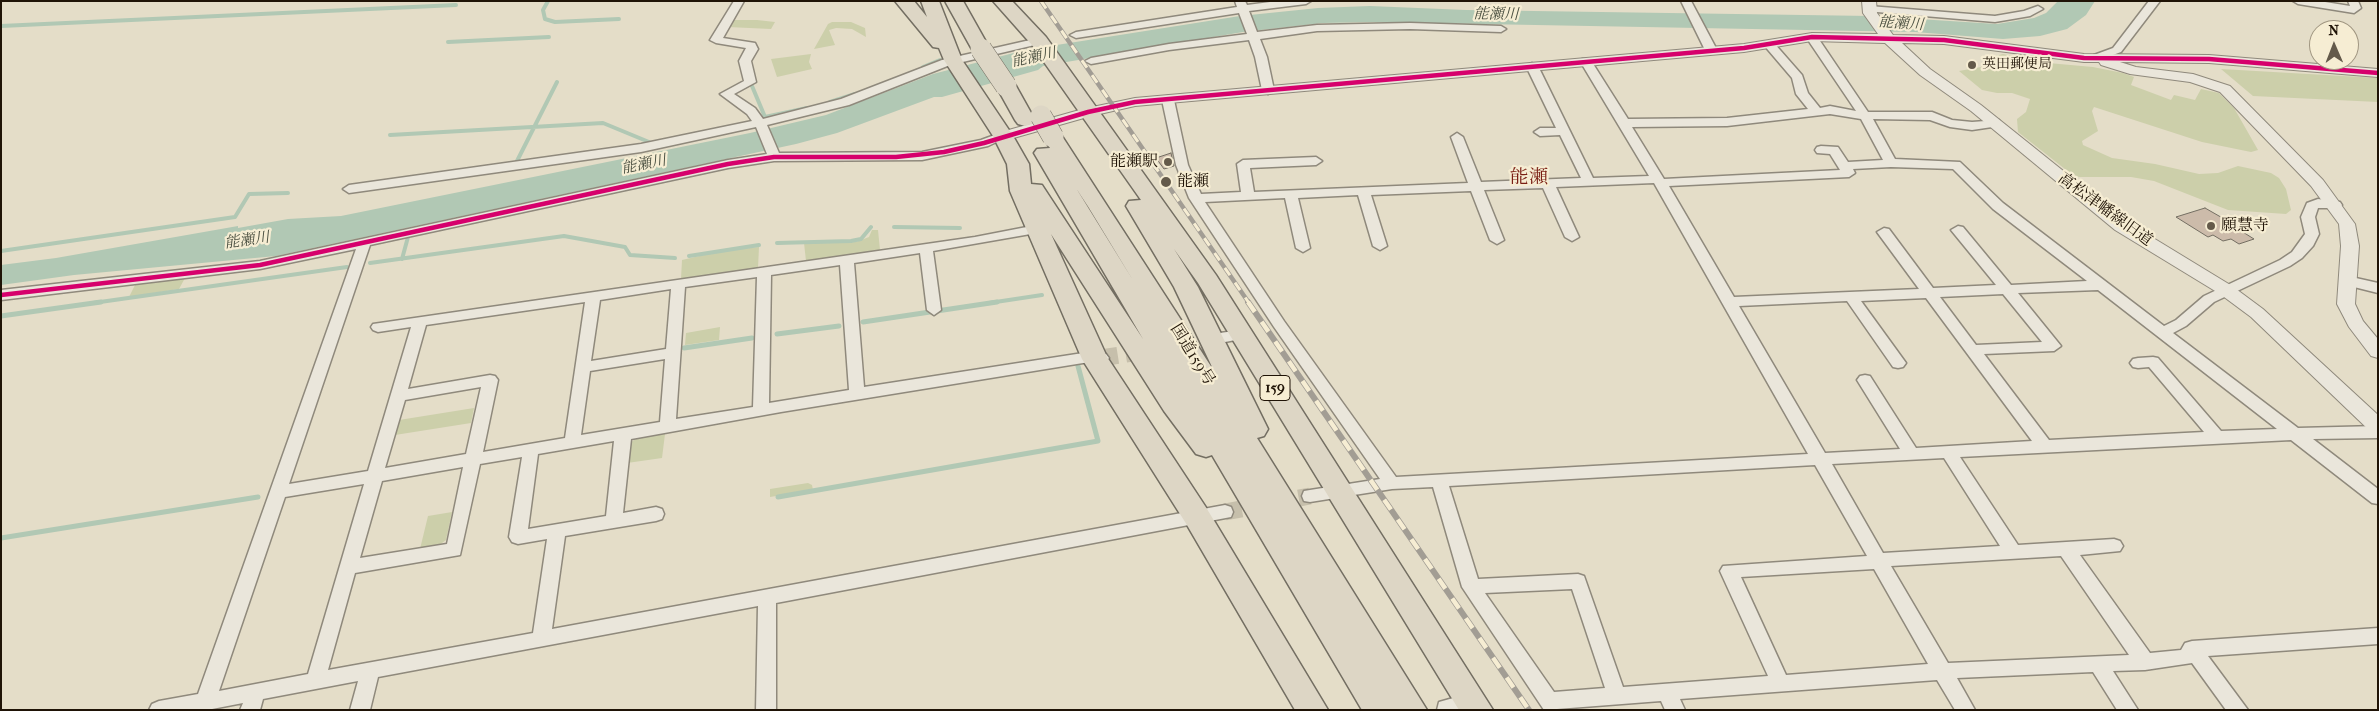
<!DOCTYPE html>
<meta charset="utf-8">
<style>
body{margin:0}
#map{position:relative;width:2379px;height:711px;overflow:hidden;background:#e4ddc8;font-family:"IM FELL French Canon",serif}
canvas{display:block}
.frame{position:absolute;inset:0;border:2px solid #1f1306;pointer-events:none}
.north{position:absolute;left:2309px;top:20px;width:50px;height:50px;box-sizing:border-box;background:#f6edd3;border:1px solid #a09681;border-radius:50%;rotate:359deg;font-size:14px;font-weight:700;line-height:20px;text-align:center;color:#1f1306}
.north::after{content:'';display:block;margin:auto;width:18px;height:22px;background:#645a4a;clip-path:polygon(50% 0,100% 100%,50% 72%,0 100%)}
</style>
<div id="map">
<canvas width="2379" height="711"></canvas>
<div class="frame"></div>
<div class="north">N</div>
</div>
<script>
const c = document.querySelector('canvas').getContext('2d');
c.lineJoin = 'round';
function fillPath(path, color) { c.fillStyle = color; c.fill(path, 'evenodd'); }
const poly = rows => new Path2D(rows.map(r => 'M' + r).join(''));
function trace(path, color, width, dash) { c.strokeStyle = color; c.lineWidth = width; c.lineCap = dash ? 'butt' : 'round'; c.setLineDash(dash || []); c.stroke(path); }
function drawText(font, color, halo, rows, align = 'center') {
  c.font = font + ' "IM FELL French Canon","Noto Serif JP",serif'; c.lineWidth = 4.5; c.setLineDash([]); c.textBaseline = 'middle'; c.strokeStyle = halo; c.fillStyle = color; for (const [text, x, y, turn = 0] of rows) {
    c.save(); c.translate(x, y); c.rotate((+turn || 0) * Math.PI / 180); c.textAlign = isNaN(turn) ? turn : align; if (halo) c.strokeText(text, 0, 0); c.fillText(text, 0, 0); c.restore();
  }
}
const green = poly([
 [732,20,757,20,775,22,771,29,728,27],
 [832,22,851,22,865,28,866,37,852,29,836,28,829,30,835,45,814,49,828,24],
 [811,54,809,62,812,69,777,77,771,59],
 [2003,54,2048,63,2093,67,2123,73,2134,77,2131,85,2171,100,2174,95,2195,100,2201,89,2219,93,2234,108,2258,150,2251,152,2202,142,2094,107,2092,111,2098,131,2082,141,2083,145,2112,158,2155,164,2199,174,2218,173,2238,166,2271,173,2279,178,2286,189,2291,210,2286,214,2228,210,2154,181,2131,177,2079,177,2070,173,2018,132,2017,119,2026,112,2030,99,2012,93,1997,93,1982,90,1959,71,1981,67,1991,57],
 [2221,69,2378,78,2378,102,2253,96],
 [872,230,878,230,880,250,806,261,804,243,856,242,869,237],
 [759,247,758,268,681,279,682,260,721,251],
 [185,278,179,289,129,297,136,283],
 [720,327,719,340,685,345,686,333],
 [474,408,471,423,395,435,399,420],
 [665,434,662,458,627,463,630,443,637,438],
 [808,483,812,485,813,490,770,497,770,489],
 [452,512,446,540,438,546,420,549,428,516]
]);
const water = poly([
 [2058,1,2095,1,2086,15,2067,29,2040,36,2003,39,1915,32,1373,22,1323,23,1243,32,1043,66,1038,70,942,97,934,97,837,133,796,144,276,256,74,275,1,285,1,265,56,258,238,226,238,228,288,219,341,216,750,133,826,115,933,74,1025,50,1240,16,1318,8,1370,6,1466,10,1871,16,1997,24,2034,18,2046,13]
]);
const streamFar1 = poly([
 [548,1,543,10,545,19,555,22,619,19],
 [1,26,456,5],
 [448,42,549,37],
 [923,67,940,60],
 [752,86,765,117,807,108],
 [830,102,855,94],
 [390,135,603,123,649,142],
 [517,161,557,82],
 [894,227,960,228],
 [777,243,851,241,861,239,871,227],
 [1,251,235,217,249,194,288,193],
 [689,256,759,245],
 [402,259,408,237],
 [370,263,564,236,625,247,630,255,675,258],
 [93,303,347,267],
 [989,303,1042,295]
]);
const stream = poly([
 [1,316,101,302],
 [863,322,997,302],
 [777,334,839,326],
 [684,348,752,338],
 [778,497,1098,441,1078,366],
 [1,538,258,497]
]);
const building = poly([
 [1171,153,1174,166,1164,169,1156,158,1171,153],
 [2205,208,2240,228,2238,229,2254,239,2239,244,2231,239,2223,241,2213,235,2208,237,2176,217,2205,208]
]);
const minorTunnel = poly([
 [1101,358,1146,351],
 [1225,512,1310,496]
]);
const minor = poly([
 [734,1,744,1,723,38,755,43,758,49,751,61,756,82,734,94,755,108,763,119,841,99,942,60,1039,38,1045,41,1039,44,950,65,849,105,767,125,779,153,922,152,981,140,1003,132,1009,136,988,146,922,160,774,161,728,168,370,245,289,484,368,471,411,327,378,332,373,330,371,327,373,324,975,237,1037,225,1042,226,1044,229,1042,232,933,251,941,310,934,315,927,310,920,253,854,263,864,387,1083,353,1106,354,1109,358,1106,362,1083,363,781,412,631,439,623,513,656,507,662,509,664,514,662,519,656,521,565,536,552,629,1225,505,1231,507,1233,512,1231,517,776,603,776,710,756,710,758,606,378,677,370,710,350,710,358,681,263,699,260,710,240,710,243,703,207,710,149,710,152,704,159,701,198,694,356,249,260,269,1,300,1,290,260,261,728,160,767,154,756,127,641,152,349,193,343,189,349,185,641,144,752,121,747,114,720,94,744,81,739,61,746,48,716,43,710,40,734,1],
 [840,265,849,390,769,403,771,275,840,265],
 [757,277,753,407,676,419,685,287,757,277],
 [671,289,666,349,591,361,600,300,671,289],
 [585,302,565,438,483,452,498,380,495,376,490,375,408,389,426,325,585,302],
 [665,359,660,422,581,435,590,371,665,359],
 [481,387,466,454,385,468,405,400,481,387],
 [614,441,606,516,528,529,538,454,614,441],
 [522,457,509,537,512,542,518,544,547,539,533,633,328,670,355,573,460,555,480,464,522,457],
 [463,467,447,544,360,558,382,481,463,467],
 [364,484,308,674,219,691,285,497,364,484],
 [1235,1,1245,1,1247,5,1278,1,1311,1,1306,4,1249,11,1257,32,1317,25,1410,23,1501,26,1506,29,1501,32,1410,29,1317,31,1260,39,1267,57,1274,90,1268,94,1262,90,1255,57,1249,40,1169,50,1091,64,1085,61,1091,58,1169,44,1247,34,1239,13,1076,38,1070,35,1076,32,1237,7,1235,1],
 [1681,1,1691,1,1717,50,1715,52,1711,53,1705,50,1681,1],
 [2149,1,2160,1,2121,52,2102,59,2094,59,2094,55,2113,48,2149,1],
 [2293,1,2319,1,2350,6,2348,1,2358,1,2361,8,2354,13,2298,4,2293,1],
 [1869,6,1995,16,2024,11,2038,6,2043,9,2030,16,1995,22,1865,11,1864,9,1869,6],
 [1812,34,1816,35,1868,112,1932,112,1952,120,1972,122,1999,120,2001,123,1999,126,1972,130,1950,127,1930,120,1873,119,1895,159,1960,162,2003,203,2164,326,2176,320,2204,296,2280,260,2292,252,2305,234,2301,217,2307,203,2318,199,2340,202,2342,205,2340,208,2318,208,2315,217,2319,234,2313,246,2302,258,2290,266,2214,302,2186,326,2173,333,2298,428,2378,426,2378,438,2313,439,2378,489,2378,504,2372,503,2291,440,1960,457,2018,545,2114,539,2120,541,2123,546,2120,551,2080,555,2150,653,2181,650,2185,643,2192,641,2378,628,2378,644,2208,656,2248,710,2226,710,2192,663,2145,670,2113,671,2138,710,2117,710,2093,672,1957,678,1975,710,1955,710,1937,680,1680,699,1685,710,1665,710,1661,701,1544,710,1462,587,1433,487,1392,489,1310,502,1304,501,1302,496,1304,491,1310,490,1380,479,1274,327,1189,198,1176,165,1162,100,1164,97,1168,96,1174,100,1188,165,1201,194,1241,192,1237,164,1243,160,1316,157,1322,161,1316,165,1250,168,1254,192,1468,183,1451,137,1457,133,1463,137,1481,182,1581,178,1560,135,1540,136,1534,132,1540,128,1556,128,1526,66,1532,63,1538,66,1593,178,1649,176,1580,61,1582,59,1590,59,1628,119,1727,118,1808,109,1796,94,1792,78,1763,44,1769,41,1773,42,1802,75,1808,93,1820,108,1830,106,1856,111,1806,37,1812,34],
 [1830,114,1861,119,1883,160,1848,162,1838,147,1821,146,1817,147,1815,150,1817,153,1830,154,1840,170,1664,179,1632,127,1727,126,1830,114],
 [1891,167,1953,169,1993,209,2087,281,2011,285,1963,227,1958,226,1951,230,1996,285,1933,288,1889,229,1884,228,1877,232,1919,289,1734,297,1669,186,1849,177,1855,173,1853,169,1891,167],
 [1654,183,1808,454,1396,477,1284,321,1205,202,1285,198,1296,248,1303,252,1310,248,1298,198,1358,195,1373,246,1380,250,1387,246,1371,195,1471,191,1490,240,1497,244,1504,240,1484,190,1543,188,1565,237,1572,241,1579,237,1556,187,1654,183],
 [2098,290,2277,429,2221,431,2158,358,2153,357,2138,358,2133,359,2130,363,2133,367,2138,368,2149,367,2204,432,2049,440,1984,354,2054,351,2061,346,2018,293,2098,290],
 [2003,294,2042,342,1976,345,1940,297,2003,294],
 [1926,298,2032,441,1916,448,1870,376,1865,375,1860,376,1857,380,1900,449,1825,453,1739,306,1847,301,1893,367,1898,368,1903,367,1906,363,1861,301,1926,298],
 [1944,458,2000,546,1883,553,1832,464,1944,458],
 [1815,465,1867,556,1723,566,1720,571,1768,676,1623,687,1584,576,1578,574,1478,579,1449,486,1815,465],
 [2061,556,2129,655,1948,663,1891,566,2061,556],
 [1874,569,1928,664,1786,675,1741,577,1874,569],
 [1572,589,1605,688,1554,692,1485,593,1572,589],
 [2347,276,2378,283,2378,293,2342,284,2340,281,2342,278,2347,276],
 [1241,330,1248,335,1246,338,1225,342,1218,337,1220,333,1241,330],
 [1471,693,1478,695,1481,701,1478,707,1470,710,1437,710,1439,702,1471,693]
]);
const tertiary = poly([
 [1862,1,1876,1,1877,13,1893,35,1944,36,2084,54,2209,55,2378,69,2378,77,2209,63,2120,62,2136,67,2193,74,2230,86,2323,180,2355,224,2359,246,2355,304,2363,321,2378,339,2378,358,2371,356,2349,327,2337,304,2341,246,2339,224,2311,186,2220,92,2190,82,2130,74,2101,65,2099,62,2084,62,1944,44,1902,43,1930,69,1981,105,2127,222,2232,286,2263,309,2378,415,2378,434,2371,432,2251,317,2220,294,2115,230,1971,111,1920,75,1885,43,1812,41,1744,52,1135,106,1091,116,1003,141,995,136,998,133,1083,109,1135,98,1744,44,1812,33,1878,34,1863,13,1862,1]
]);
const trunk = poly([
 [895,1,914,1,927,17,921,1,939,1,962,60,1013,136,1029,164,1031,184,1042,185,1143,339,1034,153,1037,149,1050,148,1043,137,1046,133,1053,131,1060,133,1214,371,1174,287,1126,206,1129,201,1141,200,1032,45,993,1,1012,1,1046,37,1216,275,1493,710,1459,710,1198,283,1174,249,1198,287,1268,429,1264,436,1257,438,1427,710,1362,710,1212,455,1206,457,1196,454,1164,411,1051,234,1107,357,1207,509,1328,710,1295,710,1187,525,1082,359,1010,191,1007,164,993,136,944,60,939,48,933,47,895,1],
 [1076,188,1089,208,1134,282,1076,188],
 [945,1,963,1,990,49,988,53,974,53,945,1],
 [1006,80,1013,82,1016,86,1035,120,1032,124,1025,126,1018,124,1015,120,996,86,999,82,1006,80]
]);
const railFar1 = poly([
 [1041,1,1249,303]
]);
const rail = poly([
 [1248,302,1529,710]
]);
const trunkBridge = poly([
 [981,49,1006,86],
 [1041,116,1053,137]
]);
const cycleway = poly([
 [1,295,260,265,728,164,774,157,896,157,944,152,984,143,1088,112,1135,102,1744,48,1812,37,1944,40,2084,58,2209,59,2378,73]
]);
const markers = [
 [1972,65,5,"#645a4a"],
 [1168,162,5,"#645a4a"],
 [1166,182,6,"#645a4a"],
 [2211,226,5,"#645a4a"]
];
const farPoinames = [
 ["英田郵便局",1982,65]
];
const farWaternames = [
 ["能瀬川",1496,15,1],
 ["能瀬川",1901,24,4],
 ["能瀬川",1034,58,-12],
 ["能瀬川",644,165,-11],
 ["能瀬川",247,241,-8]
];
const shields = [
 [1275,388,30]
];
const shieldNames = [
 ["159",1275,388]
];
const poiNames = [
 ["能瀬駅",1158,162,"right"],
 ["能瀬",1177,182],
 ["願慧寺",2221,226]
];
const streetNames = [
 ["高松津幡線旧道",2105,210,36],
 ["国道159号",1192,355,58]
];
const quarterNames = [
 ["能瀬",1529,178]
];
fillPath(green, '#cccfaa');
fillPath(water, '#b1c8b4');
trace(streamFar1, '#b1c8b4', 4);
trace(stream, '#b1c8b4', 5);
fillPath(building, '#cba');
trace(building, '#736e62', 1);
trace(minorTunnel, '#c6bfab', 17, [17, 8]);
trace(minor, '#8f897c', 3);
trace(tertiary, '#8f897c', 2);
trace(trunk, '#736e62', 3);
fillPath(minor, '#eae6db');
fillPath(tertiary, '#eae6db');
fillPath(trunk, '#ddd6c5');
trace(railFar1, '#a29d94', 4.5);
trace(rail, '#a29d94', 6);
trace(railFar1, '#f6edd3', 3, [9]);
trace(rail, '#f6edd3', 4.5, [12]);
trace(trunkBridge, '#736e62', 22, []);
trace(trunkBridge, '#ddd6c5', 21);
trace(cycleway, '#d6006c', 4.5);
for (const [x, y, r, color] of markers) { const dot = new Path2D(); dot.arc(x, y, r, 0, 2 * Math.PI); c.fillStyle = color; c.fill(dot); trace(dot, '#f6edd3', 2); }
drawText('14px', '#1f1306', '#f6edd3', farPoinames, 'left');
drawText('italic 15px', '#4a4f40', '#f6edd3', farWaternames);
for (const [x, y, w] of shields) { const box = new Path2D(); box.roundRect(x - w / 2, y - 12.5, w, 25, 4); c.fillStyle = '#f6edd3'; c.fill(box); trace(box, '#1f1306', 1); }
drawText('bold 15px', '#1f1306', null, shieldNames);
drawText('16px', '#1f1306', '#f6edd3', poiNames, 'left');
drawText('16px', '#1f1306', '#f6edd3', streetNames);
drawText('19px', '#7a1f14', '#f6edd3', quarterNames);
</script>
